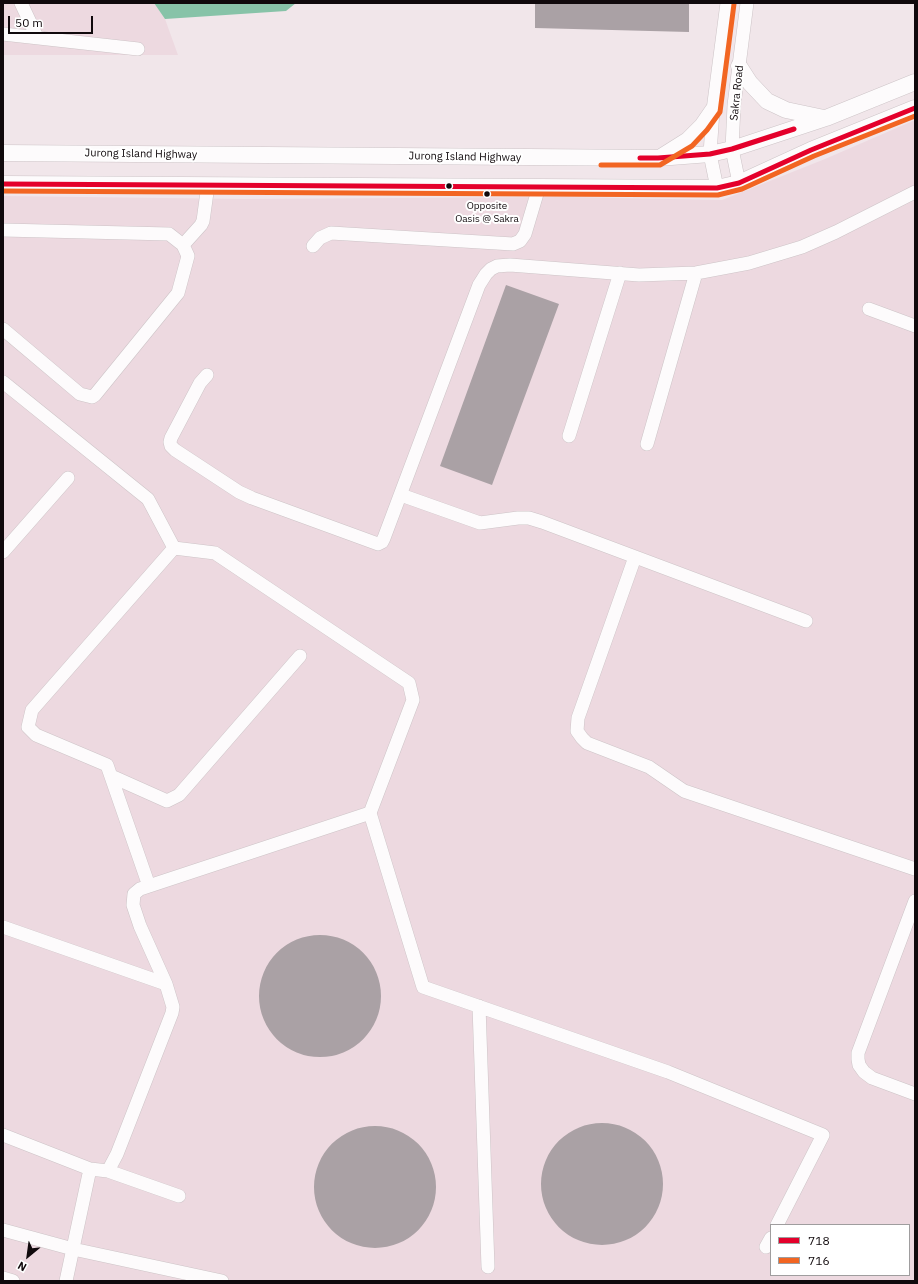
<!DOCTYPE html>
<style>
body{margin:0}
#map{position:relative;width:918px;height:1284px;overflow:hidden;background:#f1e6ea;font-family:"IBM Plex Sans",sans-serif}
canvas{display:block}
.frame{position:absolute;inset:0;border:4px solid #10090c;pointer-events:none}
.legend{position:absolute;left:770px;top:1224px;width:140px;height:52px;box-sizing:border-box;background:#fff;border:1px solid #9f9d9e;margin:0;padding:5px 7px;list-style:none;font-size:12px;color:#10090c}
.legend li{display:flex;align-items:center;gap:8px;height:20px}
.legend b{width:20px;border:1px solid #9f9d9e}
.north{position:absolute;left:8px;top:1236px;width:40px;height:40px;-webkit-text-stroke:3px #fff;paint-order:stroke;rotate:209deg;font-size:11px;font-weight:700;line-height:16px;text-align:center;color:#10090c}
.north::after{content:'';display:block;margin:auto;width:14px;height:18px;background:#10090c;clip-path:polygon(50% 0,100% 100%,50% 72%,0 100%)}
.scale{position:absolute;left:8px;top:16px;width:85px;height:18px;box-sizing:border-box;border:2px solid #10090c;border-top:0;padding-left:5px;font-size:12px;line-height:14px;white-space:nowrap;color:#10090c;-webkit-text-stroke:3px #fff;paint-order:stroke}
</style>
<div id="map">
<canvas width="918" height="1284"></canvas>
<div class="frame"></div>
<ul class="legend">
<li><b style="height:5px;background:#e4002b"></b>718</li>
<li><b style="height:5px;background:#f26522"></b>716</li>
</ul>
<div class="north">N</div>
<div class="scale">50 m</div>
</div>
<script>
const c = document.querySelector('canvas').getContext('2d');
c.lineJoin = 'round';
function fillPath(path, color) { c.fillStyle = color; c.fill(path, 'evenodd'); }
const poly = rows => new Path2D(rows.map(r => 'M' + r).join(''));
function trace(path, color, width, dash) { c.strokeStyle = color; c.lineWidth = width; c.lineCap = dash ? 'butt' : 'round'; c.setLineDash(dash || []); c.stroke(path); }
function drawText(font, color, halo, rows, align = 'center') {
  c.font = font + ' "IBM Plex Sans",sans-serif'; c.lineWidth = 4; c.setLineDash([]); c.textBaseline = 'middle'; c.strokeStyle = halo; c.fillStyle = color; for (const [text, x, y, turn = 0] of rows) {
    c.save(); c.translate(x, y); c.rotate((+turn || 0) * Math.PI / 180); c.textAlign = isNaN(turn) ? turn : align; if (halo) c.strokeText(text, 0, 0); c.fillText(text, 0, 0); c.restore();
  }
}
const built = poly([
 [3,3,154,3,165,19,178,55,3,55],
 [915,120,915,1281,3,1281,3,196,244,199,563,197,722,200,825,159],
 [771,1225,909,1225,909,1275,771,1275]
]);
const water = poly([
 [154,3,296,3,286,11,165,19]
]);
const building = poly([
 [535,3,689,3,689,32,535,28],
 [506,285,559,304,492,485,440,466],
 '259 996a61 61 0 1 1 122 0a61 61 0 1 1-122 0Z',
 '541 1184a61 61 0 1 1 122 0a61 61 0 1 1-122 0Z',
 '314 1187a61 61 0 1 1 122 0a61 61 0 1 1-122 0Z'
]);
const minor = poly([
 [21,3,37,37],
 [3,34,138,49],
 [739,183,732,149,734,105,747,3],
 [717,188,710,154,713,110,727,3],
 [3,230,169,234,183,245,188,256,178,293,95,395,92,397,80,394,3,329],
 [183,245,201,225,203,221,208,185],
 [313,246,320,238,331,233,513,244,520,241,525,234,539,187],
 [869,309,915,326],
 [207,375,200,383,171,438,170,442,171,446,175,450,239,492,252,498,378,544,382,542,384,538,479,285,486,274,491,269,497,266,510,265,639,275,696,273,749,263,802,247,836,232,915,192],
 [3,382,148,499,174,548],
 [569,436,620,273],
 [647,444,696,273],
 [401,495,480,523,518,518,529,518,542,522,806,621],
 [174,548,215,553,409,683,413,700,370,813,423,987,668,1072,823,1135,777,1225],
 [3,552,68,478],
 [635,557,578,718,577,731,582,738,587,743,649,767,684,791,915,869],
 [111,776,167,801,179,795,300,656],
 [149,886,107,765,36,735,28,727,32,710,174,548],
 [915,901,858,1053,858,1059,859,1065,864,1072,872,1078,915,1094],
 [3,927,166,984],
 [479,1006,488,1267],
 [3,1135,90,1169,108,1171,117,1154,172,1013,173,1007,166,984,140,926,133,905,134,894,140,889,149,886,370,813],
 [108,1171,179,1196],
 [3,1230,73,1249,222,1281],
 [766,1247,771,1238],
 [3,1278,13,1281],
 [66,1281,90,1169]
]);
const major = poly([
 [739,66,750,83,767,101,786,110,824,118],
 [3,153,658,158,710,154,732,149,826,118,915,82],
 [661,157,688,140,702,126,713,110],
 [3,184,717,188,739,183,811,150,915,108]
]);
const bus1 = poly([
 [640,158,658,158,710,154,732,149,794,129],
 [3,184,717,188,739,183,811,150,915,108]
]);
const bus2 = poly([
 [601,165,660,165,692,146,707,130,720,112,734,4],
 [3,191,718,195,742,189,814,156,915,116]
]);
const markers = [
 [449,186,3.5,"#10090c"],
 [487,194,3.5,"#10090c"]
];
const busNames = [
 ["Opposite",487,206],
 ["Oasis @ Sakra",487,219]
];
const streetNames = [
 ["Sakra Road",737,93,-84],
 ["Jurong Island Highway",141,154,1],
 ["Jurong Island Highway",465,157,1]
];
fillPath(built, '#edd9e0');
fillPath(water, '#87c3a8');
fillPath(building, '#aaa1a5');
trace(minor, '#cdc4c7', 14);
trace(major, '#cdc4c7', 17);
trace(minor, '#fdfbfc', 13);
trace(major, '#fdfbfc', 16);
trace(bus1, '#e4002b', 5);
trace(bus2, '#f26522', 5);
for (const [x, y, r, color] of markers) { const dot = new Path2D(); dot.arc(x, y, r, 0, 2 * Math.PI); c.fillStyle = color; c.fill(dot); trace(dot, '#fff', 1.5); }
drawText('10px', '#10090c', '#fff', busNames);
drawText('11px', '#10090c', '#fff', streetNames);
</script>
